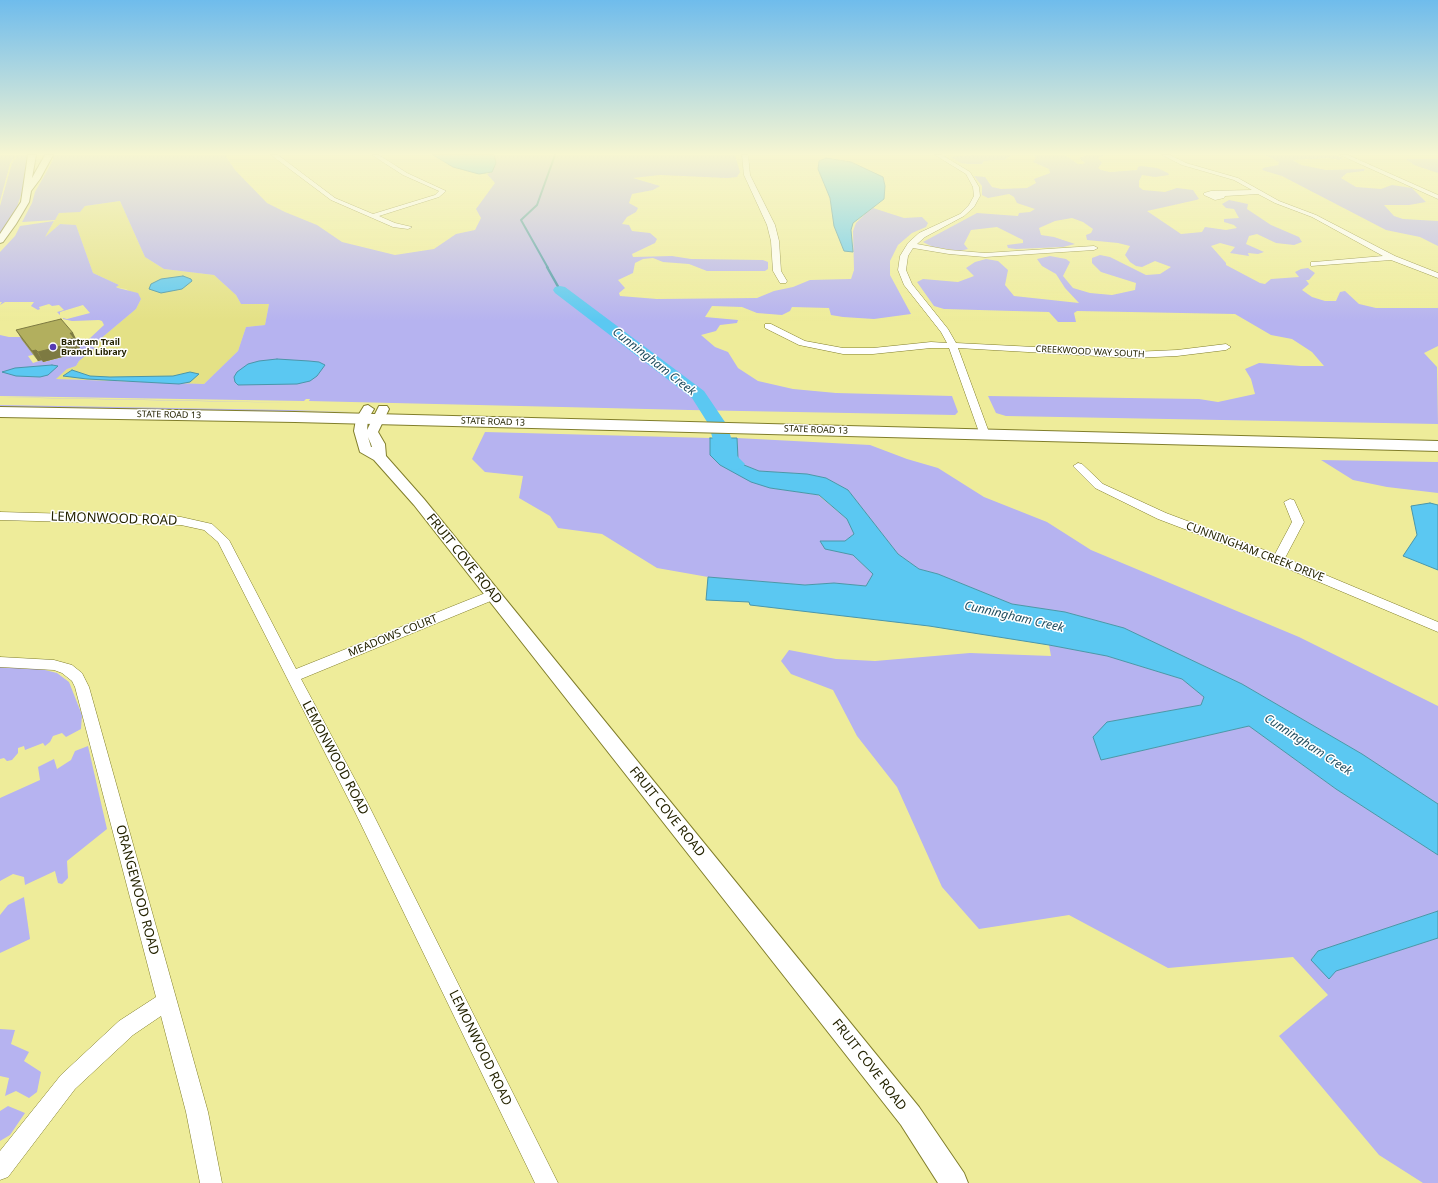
<!DOCTYPE html>
<style>
body{margin:0}
canvas{display:block;background:#eeec9a}
</style>
<canvas width="1438" height="1183"></canvas>
<script>
const c = document.querySelector('canvas').getContext('2d');
c.lineJoin = 'round';
function fillPath(path, color) { c.fillStyle = color; c.fill(path, 'evenodd'); }
const poly = rows => new Path2D(rows.map(r => 'M' + r).join(''));
function trace(path, color, width, dash) { c.strokeStyle = color; c.lineWidth = width; c.lineCap = dash ? 'butt' : 'round'; c.setLineDash(dash || []); c.stroke(path); }
function drawText(font, color, halo, rows, align = 'center') {
  c.font = font + ' "Noto Sans",sans-serif'; c.lineWidth = 3; c.setLineDash([]); c.textBaseline = 'middle'; c.strokeStyle = halo; c.fillStyle = color; for (const [text, x, y, turn = 0] of rows) {
    c.save(); c.translate(x, y); c.rotate((+turn || 0) * Math.PI / 180); c.textAlign = isNaN(turn) ? turn : align; if (halo) c.strokeText(text, 0, 0); c.fillText(text, 0, 0); c.restore();
  }
}
const built = poly([
 [120,201,145,257,164,269,214,275,236,295,241,304,269,304,265,325,246,327,238,351,204,384,55,379,67,369,76,366,79,361,95,348,92,346,136,309,141,299,126,289,115,287,119,285,93,273,76,225,60,224,44,238,59,213,80,211,85,206]
]);
const green = poly([
 [0,155,16,155,10,164,0,201],
 [18,155,30,155,21,195,15,213,0,235,0,206,12,163],
 [54,155,225,155,235,170,267,203,285,212,317,225,342,242,395,255,434,249,456,234,475,230,481,218,476,209,495,183,487,174,492,172,494,155,735,155,740,172,737,177,727,178,660,175,633,178,660,186,653,190,632,194,629,203,638,208,636,212,627,217,622,224,629,225,632,231,650,233,657,239,655,243,632,254,633,257,672,256,691,259,763,260,768,262,768,269,765,271,707,271,689,264,663,262,653,258,643,259,635,263,633,273,618,280,625,288,619,293,620,296,657,299,757,298,774,291,793,287,810,280,851,279,854,270,853,231,856,223,865,214,873,208,904,218,922,217,928,223,926,227,912,233,898,245,890,261,890,275,911,314,874,319,843,317,831,315,829,308,792,307,790,311,782,315,757,313,742,307,712,306,705,317,738,320,737,323,720,325,716,331,701,335,715,347,728,352,738,368,758,381,793,389,836,393,952,396,958,412,955,415,689,410,309,401,310,399,306,399,304,401,0,396,0,335,9,337,28,337,37,354,28,356,33,363,42,360,44,362,70,355,67,352,88,340,104,325,102,321,99,320,72,321,63,319,63,318,67,319,90,313,83,305,60,312,60,315,57,312,64,310,59,305,52,306,49,304,39,307,40,309,38,310,31,306,34,302,5,302,0,305,2,302,0,302,0,252,15,236,20,226,54,221,45,237,60,224,76,225,93,273,119,285,116,287,118,288,138,293,141,299,136,309,92,346,95,348,79,361,76,366,67,369,56,379,204,384,238,351,246,327,265,325,269,304,241,304,236,295,214,275,164,269,145,257,120,201,85,206,80,212,59,213,55,220,22,222,32,203,35,192,52,162],
 [974,155,1011,155,1005,160,994,160,984,161,982,164,968,164,961,163,950,157],
 [1033,155,1065,155,1078,164,1082,164,1085,163,1079,158,1087,155,1104,155,1098,158,1102,163,1098,168,1101,170,1110,172,1137,170,1138,167,1141,166,1157,168,1168,173,1169,175,1155,177,1142,175,1139,181,1139,187,1143,190,1165,192,1177,188,1193,190,1199,199,1196,200,1147,211,1181,234,1202,232,1205,227,1226,230,1237,228,1234,225,1224,222,1224,219,1239,218,1234,209,1226,208,1222,204,1229,200,1248,204,1247,209,1271,225,1299,237,1302,242,1294,245,1276,243,1257,234,1249,236,1246,244,1264,252,1258,254,1248,253,1249,256,1230,253,1235,247,1220,243,1211,246,1226,263,1226,265,1260,283,1265,284,1271,279,1299,277,1295,272,1301,269,1308,268,1315,273,1309,280,1306,280,1309,284,1302,290,1312,297,1325,301,1336,301,1340,292,1345,291,1359,304,1376,308,1438,308,1438,346,1424,353,1437,367,1438,424,1006,416,996,413,988,396,1199,399,1218,402,1255,394,1251,379,1245,369,1259,363,1301,366,1324,366,1312,352,1292,339,1271,335,1235,314,1077,311,1074,313,1076,322,1058,322,1049,312,944,309,934,306,917,282,923,279,958,282,974,276,966,268,975,262,986,259,998,261,1008,270,1005,285,1014,296,1079,303,1065,288,1056,274,1042,266,1037,259,1050,256,1066,259,1070,262,1063,276,1073,288,1090,293,1112,295,1135,290,1136,283,1101,272,1092,263,1092,258,1100,255,1110,257,1146,275,1160,274,1171,267,1155,261,1142,267,1136,266,1130,262,1125,255,1130,246,1118,243,1087,240,1086,235,1091,233,1093,229,1083,222,1072,218,1055,221,1039,228,1041,235,1054,237,1075,244,1063,247,1016,249,1008,248,1007,245,1023,243,1023,240,997,227,971,230,964,244,968,249,960,251,933,247,923,242,977,213,1018,216,1019,213,1030,212,1035,209,1017,203,1014,197,1009,194,988,198,982,195,982,186,974,176,985,177,992,187,1001,189,1027,188,1036,183,1034,179,1050,173,1049,169,1033,162,1036,158],
 [1265,155,1335,155,1343,158,1339,160,1329,158,1293,160,1301,165,1326,170,1365,169,1364,171,1347,173,1341,178,1356,187,1381,189,1392,185,1412,188,1426,202,1409,205,1384,205,1394,216,1403,219,1438,221,1438,246,1420,237,1386,230,1282,176,1262,170,1263,168,1278,165,1279,162],
 [1406,159,1438,159,1438,173,1414,165],
 [0,397,211,401,300,403,38,398],
 [0,405,287,410,355,412,292,411,272,413,0,409],
 [485,432,710,438,711,455,720,465,770,488,818,495,847,519,854,534,845,541,820,541,825,549,853,555,873,574,866,586,834,583,805,585,708,577,657,568,602,534,558,528,550,516,519,498,523,476,485,472,472,459],
 [737,438,870,445,907,459,938,468,984,497,1047,522,1091,550,1299,637,1438,706,1438,804,1362,754,1242,684,1124,628,1065,612,1012,604,938,574,919,569,898,554,848,490,826,478,807,474,759,471,744,465,738,458],
 [1321,460,1438,462,1438,493,1387,487,1353,480],
 [1049,645,1107,656,1182,679,1204,697,1201,705,1107,722,1101,760,1249,726,1336,789,1438,855,1438,911,1318,951,1311,960,1336,971,1438,938,1438,1183,1423,1183,1379,1155,1279,1036,1328,995,1293,957,1168,968,1069,915,979,929,942,887,897,787,857,736,833,690,791,674,781,661,789,650,836,659,875,661,970,653,1051,656],
 [0,667,41,669,57,673,69,682,82,715,81,729,66,737,62,733,53,736,50,742,45,746,43,743,25,750,24,746,18,748,18,753,12,760,7,761,4,758,0,759],
 [88,746,107,829,67,861,68,878,62,884,58,883,55,871,25,885,24,877,13,874,0,881,0,798,40,780,38,767,54,759,57,769,71,760,75,751],
 [24,897,30,939,0,953,0,915,8,905],
 [0,1029,15,1030,11,1044,29,1052,24,1061,41,1072,37,1092,29,1098,16,1091,5,1096,9,1078,0,1076],
 [8,1106,25,1113,10,1135,0,1141,0,1111]
]);
const water = poly([
 [433,155,494,155,496,163,492,172,479,174,453,167,433,155],
 [826,158,851,162,883,177,885,186,884,199,853,223,851,230,853,252,844,251,834,226,830,198,818,169,819,161,826,158],
 [183,276,191,279,192,281,182,289,161,293,149,289,151,284,161,279,183,276],
 [277,359,309,361,319,362,325,365,317,376,310,381,297,384,238,385,235,382,234,377,237,372,248,364,259,361,277,359],
 [52,365,58,366,48,375,40,377,16,376,2,372,15,368,52,365],
 [72,370,90,376,110,377,173,376,190,372,199,374,190,382,179,384,87,379,63,376,72,370],
 [710,438,737,438,738,458,744,465,759,471,807,474,826,478,848,490,898,554,919,569,938,574,1012,604,1065,612,1124,628,1242,684,1362,754,1438,804,1438,855,1336,789,1249,726,1101,760,1093,737,1107,722,1201,705,1204,697,1182,679,1107,656,1049,645,929,626,750,605,749,602,706,600,708,577,805,585,834,583,866,586,873,574,853,555,825,549,820,541,845,541,854,534,847,519,819,495,770,488,751,482,720,465,710,455,710,438],
 [1430,503,1438,505,1438,570,1403,556,1417,535,1411,506,1430,503],
 [1438,911,1438,938,1336,971,1329,979,1311,960,1318,951,1438,911]
]);
const streamFar1 = poly([
 [548,268,521,220,537,205,555,155]
]);
const stream = poly([
 [547,267,560,290]
]);
const river = poly([
 [560,286,565,287,704,391,727,425,737,456,745,464,742,468,735,470,728,468,721,463,718,459,709,425,692,398,555,293,553,290,555,287,560,286]
]);
const minor = poly([
 [271,155,278,155,335,198,373,214,435,195,439,191,403,175,372,155,379,155,407,173,446,191,439,197,379,216,395,223,412,227,408,229,393,227,331,200,271,155],
 [742,155,748,155,750,175,775,225,779,241,781,271,787,281,786,283,780,283,773,271,771,241,767,225,744,175,742,155],
 [935,155,942,155,970,172,979,187,980,196,974,207,964,216,925,237,917,244,949,250,985,253,1094,246,1098,248,1094,250,985,257,949,254,913,248,908,256,906,270,912,284,948,329,956,343,1133,352,1177,350,1226,344,1231,347,1226,350,1177,356,1133,358,958,348,990,435,985,438,980,435,949,348,931,348,873,354,843,354,799,345,765,328,765,324,771,324,805,341,843,348,873,348,931,342,947,343,941,332,904,285,898,270,900,256,908,243,919,233,960,214,969,205,974,196,973,187,966,174,935,155],
 [1162,155,1170,155,1186,163,1238,178,1279,201,1316,215,1395,256,1438,273,1438,278,1391,260,1311,266,1311,262,1314,262,1383,256,1312,217,1275,203,1258,194,1225,196,1224,198,1215,200,1204,195,1204,193,1211,191,1252,190,1234,180,1182,165,1162,155],
 [1340,155,1348,155,1438,195,1438,199,1340,155],
 [1078,463,1082,464,1103,484,1166,513,1275,554,1292,522,1284,502,1290,499,1294,500,1304,522,1285,558,1438,622,1438,632,1274,563,1158,519,1095,488,1073,466,1078,463],
 [0,512,181,517,212,524,229,540,296,669,488,592,498,592,500,595,498,598,301,679,367,802,558,1183,535,1183,355,812,218,542,204,530,181,525,0,520,0,512],
 [0,657,54,660,72,665,82,673,89,687,208,1112,222,1183,200,1183,186,1112,161,1016,133,1035,75,1089,8,1177,0,1180,0,1151,61,1075,119,1021,156,997,75,687,72,681,62,673,54,670,0,667,0,657]
]);
const tertiary = poly([
 [28,155,36,155,32,178,45,155,53,155,40,179,31,191,29,202,16,224,3,242,0,243,0,234,21,202,28,155],
 [368,405,374,409,368,419,367,430,379,406,387,406,389,409,378,432,385,444,386,456,424,499,919,1107,964,1173,968,1183,938,1183,901,1125,414,505,374,460,360,452,354,431,356,419,364,406,368,405],
 [368,437,371,444,372,447,371,447,368,437]
]);
const primary = poly([
 [0,407,295,412,1438,441,1438,451,295,422,0,417,0,407]
]);
const wall = poly([
 [16,330,73,333,78,343,77,343,80,348,68,351,70,355,43,362,42,360,38,361,22,340]
]);
const shadedWall = poly([
 [70,333,73,333,78,343,77,343,80,348,68,351,70,355,43,362,38,352,62,341],
 [36,350,42,360,38,361,32,351]
]);
const building = poly([
 [61,319,73,333,70,333,74,338,62,341,65,345,38,352,36,350,32,351,16,330,61,319]
]);
const markers = [
 [53,347,4,"#553bb3"]
];
const farPoinames = [
 ["Bartram Trail",61,342],
 ["Branch Library",61,352]
];
const farStreetnames = [
 ["CREEKWOOD WAY SOUTH",1090,352,3],
 ["STATE ROAD 13",169,415,1],
 ["STATE ROAD 13",493,422,2],
 ["STATE ROAD 13",816,430,2]
];
const streetNames = [
 ["CUNNINGHAM CREEK DRIVE",1255,552,21],
 ["MEADOWS COURT",393,636,-22]
];
const waterNames = [
 ["Cunningham Creek",654,362,38],
 ["Cunningham Creek",1014,617,13],
 ["Cunningham Creek",1308,745,33]
];
const nearStreetnames = [
 ["LEMONWOOD ROAD",114,519,2],
 ["FRUIT COVE ROAD",464,559,51],
 ["LEMONWOOD ROAD",335,758,62],
 ["FRUIT COVE ROAD",667,812,51],
 ["ORANGEWOOD ROAD",137,890,75],
 ["LEMONWOOD ROAD",480,1048,64],
 ["FRUIT COVE ROAD",869,1065,52]
];
fillPath(built, '#e4e186');
fillPath(green, '#b6b3f0');
fillPath(water, '#5bc8f2');
trace(water, '#4a96aa', 1);
trace(streamFar1, '#4a96aa', 2);
trace(stream, '#4a96aa', 2.5);
fillPath(river, '#5bc8f2');
trace(minor, '#817e2b', 1);
trace(tertiary, '#817e2b', 2);
trace(primary, '#817e2b', 2);
fillPath(minor, '#fff');
fillPath(tertiary, '#fff');
fillPath(primary, '#fff');
fillPath(wall, '#999651');
fillPath(shadedWall, '#7d7a42');
fillPath(building, '#b2af5e');
trace(building, '#7d7a42', 1);
const sky = c.createLinearGradient(0, 0, 0, 321);
sky.addColorStop(0, '#6fbcec');
sky.addColorStop(0.48, '#f7f6d2');
sky.addColorStop(1, '#f7f6d200');
c.fillStyle = sky;
c.fillRect(0, 0, 1438, 321);
for (const [x, y, r, color] of markers) { const dot = new Path2D(); dot.arc(x, y, r, 0, 2 * Math.PI); c.fillStyle = color; c.fill(dot); trace(dot, '#fff', 1.5); }
drawText('bold 9px', '#242301', '#fff', farPoinames, 'left');
drawText('9px', '#242301', '#fff', farStreetnames);
drawText('11px', '#242301', '#fff', streetNames);
drawText('italic 12px', '#214f61', '#fff', waterNames);
drawText('13px', '#242301', '#fff', nearStreetnames);
</script>
